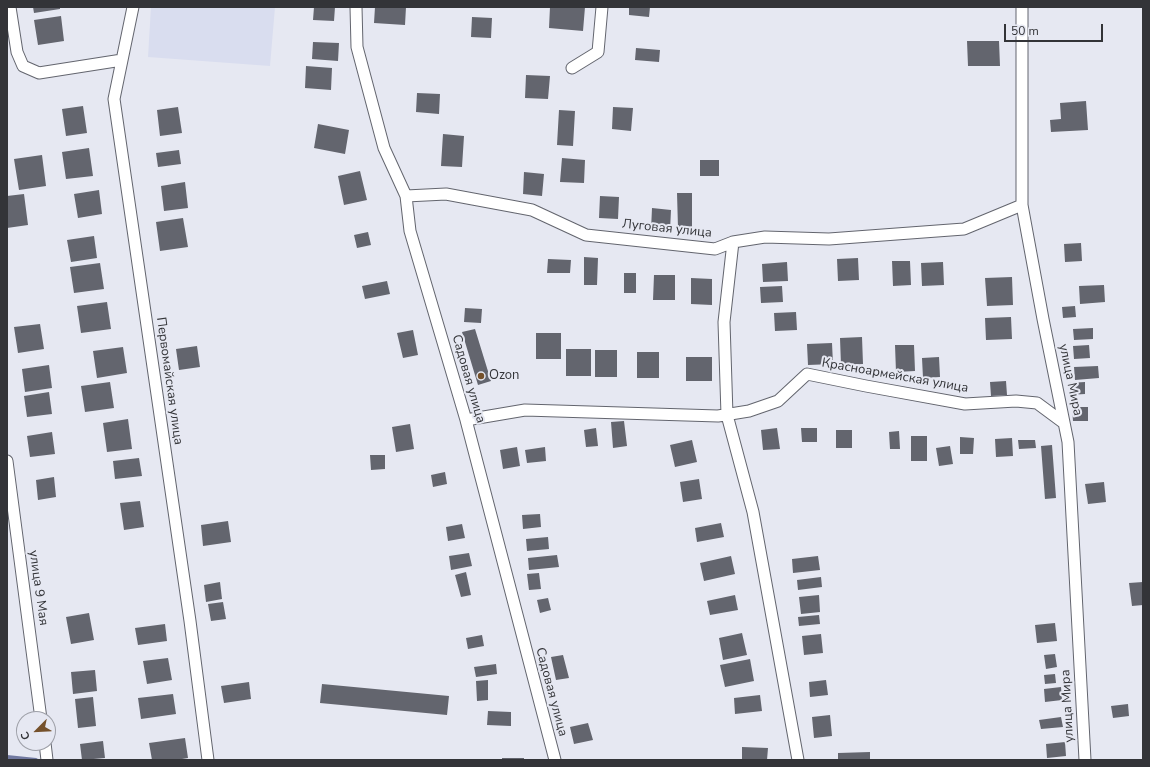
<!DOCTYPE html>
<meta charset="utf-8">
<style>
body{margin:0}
#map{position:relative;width:1150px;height:767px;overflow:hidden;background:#e6e8f2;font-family:"Nunito Sans",sans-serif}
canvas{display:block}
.frame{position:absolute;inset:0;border:8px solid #333438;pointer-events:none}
.north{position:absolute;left:16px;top:711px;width:40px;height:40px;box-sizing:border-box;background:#e6e8f2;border:1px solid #9ea0a8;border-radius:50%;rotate:246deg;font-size:11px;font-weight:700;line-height:16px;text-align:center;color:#333438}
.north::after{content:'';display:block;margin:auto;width:14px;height:18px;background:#75512b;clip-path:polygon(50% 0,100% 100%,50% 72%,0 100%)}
.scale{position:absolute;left:1004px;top:24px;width:99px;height:18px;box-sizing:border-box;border:2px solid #333438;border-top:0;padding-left:5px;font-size:12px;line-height:14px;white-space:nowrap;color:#333438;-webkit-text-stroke:3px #e6e8f2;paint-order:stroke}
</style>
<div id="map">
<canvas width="1150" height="767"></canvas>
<div class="frame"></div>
<div class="north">С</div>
<div class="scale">50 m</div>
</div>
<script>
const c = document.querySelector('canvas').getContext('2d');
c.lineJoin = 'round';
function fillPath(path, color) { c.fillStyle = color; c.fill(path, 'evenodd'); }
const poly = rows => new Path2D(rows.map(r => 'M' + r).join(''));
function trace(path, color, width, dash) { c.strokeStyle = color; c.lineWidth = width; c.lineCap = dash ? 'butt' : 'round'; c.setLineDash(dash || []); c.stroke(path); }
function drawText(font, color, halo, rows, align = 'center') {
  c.font = font + ' "Nunito Sans",sans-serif'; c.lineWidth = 4; c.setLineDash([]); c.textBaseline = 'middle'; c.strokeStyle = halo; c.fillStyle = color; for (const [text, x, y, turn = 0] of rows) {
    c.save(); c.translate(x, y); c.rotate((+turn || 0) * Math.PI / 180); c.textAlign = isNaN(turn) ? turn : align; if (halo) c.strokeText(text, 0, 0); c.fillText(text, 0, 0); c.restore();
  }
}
const built = poly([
 [151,7,275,7,270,66,148,57]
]);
const stream = poly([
 [7,757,36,760]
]);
const building = poly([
 [33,7,60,7,60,9,34,13],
 [314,7,335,7,334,21,313,20],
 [375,7,406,7,405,25,374,23],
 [550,7,585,7,583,31,549,28],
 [629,7,650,7,649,17,629,15],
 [61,16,64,41,38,45,34,20],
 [472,17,492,18,491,38,471,37],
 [967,41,999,41,1000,66,968,66],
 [313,42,339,43,338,61,312,59],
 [636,48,660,50,659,62,635,60],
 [306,66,332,68,331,90,305,88],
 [526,75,550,76,548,99,525,98],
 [417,93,440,94,439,114,416,112],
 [1086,101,1088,130,1051,132,1050,120,1061,119,1060,103],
 [83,106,87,133,66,136,62,109],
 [178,107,182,133,160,136,157,110],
 [613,107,633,108,631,131,612,129],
 [559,110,575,111,573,146,557,145],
 [318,124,349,130,345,154,314,148],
 [443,134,464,136,462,167,441,166],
 [89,148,93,176,66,179,62,152],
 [179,150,181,164,158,167,156,153],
 [42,155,46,186,19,190,14,159],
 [562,158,585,160,584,183,560,182],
 [700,160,719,160,719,176,700,176],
 [360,171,367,200,344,205,338,176],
 [524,172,544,174,542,196,523,194],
 [185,182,188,208,164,211,161,186],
 [99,190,102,214,78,218,74,194],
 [677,193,692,193,692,228,678,228],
 [24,194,28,225,7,228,7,196],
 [600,196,619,197,618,219,599,218],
 [652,208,671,210,670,231,651,230],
 [183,218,188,247,160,251,156,222],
 [368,232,371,245,357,248,354,235],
 [94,236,97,258,71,262,67,240],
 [1081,243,1082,261,1065,262,1064,244],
 [584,257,598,258,597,285,584,285],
 [858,258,859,280,838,281,837,259],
 [548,259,571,260,570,273,547,273],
 [892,261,910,261,911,285,893,286],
 [787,262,788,281,763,282,762,264],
 [943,262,944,285,922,286,921,263],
 [100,263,104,289,74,293,70,267],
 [624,273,636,273,636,293,624,293],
 [654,275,675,275,675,300,653,300],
 [1012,277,1013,305,987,306,985,278],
 [691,278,712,279,712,305,691,304],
 [387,281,390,294,365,299,362,286],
 [1104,285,1105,302,1080,304,1079,286],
 [782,286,783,302,761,303,760,287],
 [107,302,111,329,81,333,77,306],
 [1075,306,1076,317,1063,318,1062,307],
 [465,308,482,309,481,323,464,322],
 [796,312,797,330,775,331,774,313],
 [1011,317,1012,339,986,340,985,318],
 [40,324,44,349,18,353,14,327],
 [1093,328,1093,339,1074,340,1073,329],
 [475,329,491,381,478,385,462,332],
 [413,330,418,355,403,358,397,333],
 [536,333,561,333,561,359,536,359],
 [862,337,863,364,841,365,840,338],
 [832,343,833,364,808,365,807,344],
 [895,345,914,345,915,371,896,372],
 [1089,345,1090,358,1074,359,1073,346],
 [197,346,200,367,179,370,176,349],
 [123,347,127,373,97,378,93,351],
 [566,349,591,349,591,376,566,376],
 [595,350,617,350,617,377,595,377],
 [637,352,659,352,659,378,637,378],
 [686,357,712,357,712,381,686,381],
 [939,357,940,377,923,378,922,358],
 [49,365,52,388,25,392,22,369],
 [1098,366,1099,378,1075,380,1074,367],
 [1006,381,1007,395,991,396,990,382],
 [110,382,114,408,85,412,81,386],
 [1085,382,1085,394,1069,395,1069,383],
 [49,392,52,414,27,417,24,396],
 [1072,407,1088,407,1088,421,1073,421],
 [128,419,132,449,107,452,103,423],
 [624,421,627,446,613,448,611,422],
 [410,424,414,449,396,452,392,427],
 [596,428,598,446,586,447,584,430],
 [777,428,780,449,763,450,761,430],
 [801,428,817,428,817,442,802,442],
 [836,430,852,430,852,448,836,448],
 [899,431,900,449,890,449,889,432],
 [52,432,55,454,30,457,27,436],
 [911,436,927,436,927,461,911,461],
 [960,437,974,438,973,454,960,454],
 [1012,438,1013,456,996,457,995,439],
 [692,440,697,462,675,467,670,445],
 [1018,440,1035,440,1036,448,1019,449],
 [1052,445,1056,498,1045,499,1041,446],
 [950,446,953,464,939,466,936,448],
 [517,447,520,466,503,469,500,450],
 [545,447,546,461,527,463,525,450],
 [370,455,385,455,385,469,371,470],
 [139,458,142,476,115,479,113,461],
 [445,472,447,484,433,487,431,475],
 [54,477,56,497,38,500,36,480],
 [699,479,702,499,683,502,680,482],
 [1104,482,1106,502,1088,504,1085,484],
 [140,501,144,527,124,530,120,503],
 [540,514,541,527,523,529,522,515],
 [228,521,231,542,203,546,201,525],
 [721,523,724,537,697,542,695,528],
 [462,524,465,538,448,541,446,527],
 [548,537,549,549,527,551,526,539],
 [469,553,472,566,451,570,449,556],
 [557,555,559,567,529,570,528,558],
 [731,556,735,574,704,581,700,563],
 [818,556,820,570,793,573,792,559],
 [466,572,471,595,461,597,455,575],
 [539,573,541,589,529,590,527,574],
 [821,577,822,587,798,590,797,580],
 [220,582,222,599,206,602,204,585],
 [1143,582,1143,605,1132,606,1129,583],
 [735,595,738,610,710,615,707,601],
 [819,595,820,612,801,614,799,597],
 [548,598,551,610,540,613,537,600],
 [223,602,226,619,211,621,208,604],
 [89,613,94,640,71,644,66,617],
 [819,615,820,624,799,626,798,617],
 [1055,623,1057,641,1037,643,1035,625],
 [165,624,167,641,138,645,135,628],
 [742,633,747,655,723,660,719,638],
 [821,634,823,653,804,655,802,636],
 [482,635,484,646,468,649,466,638],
 [1055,654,1057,667,1046,669,1044,655],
 [563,655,569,678,556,680,551,657],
 [168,658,172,680,147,684,143,661],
 [750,659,754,681,725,687,720,665],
 [496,664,497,674,476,677,474,667],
 [95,670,97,691,73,694,71,672],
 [1055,674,1056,683,1045,684,1044,675],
 [488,680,488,700,477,701,476,681],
 [826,680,828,695,810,697,809,682],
 [249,682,251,699,224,703,221,686],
 [322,684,449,696,447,715,320,703],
 [1061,687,1062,700,1045,702,1044,689],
 [173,694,176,714,141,719,138,698],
 [760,695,762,711,735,714,734,698],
 [93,697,96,726,78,728,75,699],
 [1128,704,1129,716,1113,718,1111,706],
 [488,711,511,712,511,726,487,725],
 [830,715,832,736,814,738,812,717],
 [1061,717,1063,727,1041,729,1039,720],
 [588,723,593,740,574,744,570,727],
 [185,738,188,758,176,760,152,760,149,743],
 [103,741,105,758,82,760,80,744],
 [1065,742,1066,756,1047,758,1046,744],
 [742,747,768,748,767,760,742,760],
 [870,752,870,760,838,760,838,753],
 [502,758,524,758,524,760,502,760]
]);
const street = poly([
 [10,7,17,52,23,66,39,73,122,60],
 [133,7,114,99,190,621,208,760],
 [356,7,357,47,384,148,406,196,410,231,466,420,555,760],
 [1022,7,1022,205,1043,319,1068,442,1085,760],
 [572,68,598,52,602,7],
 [406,196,446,194,532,210,586,235,715,249,733,242,765,237,829,239,964,229,1022,205],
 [733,242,724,322,727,415,753,512,798,760],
 [466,420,525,410,718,416,749,411,778,401,807,374,866,386,965,404,1016,401,1037,403,1064,423],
 [7,461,41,719],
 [45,743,47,760]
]);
const markers = [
 [481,376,4,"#75512b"]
];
const streetNames = [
 ["Луговая улица",667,229,6],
 ["Красноармейская улица",895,376,10],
 ["Садовая улица",468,379,74],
 ["улица Мира",1070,380,78],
 ["Первомайская улица",169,381,82],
 ["улица 9 Мая",38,588,82],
 ["Садовая улица",551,692,75],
 ["улица Мира",1068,706,-93]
];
const poiNames = [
 ["Ozon",489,376]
];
fillPath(built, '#d9ddef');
trace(stream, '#7179a0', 4);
fillPath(building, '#63656e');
trace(street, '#63656e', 13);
trace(street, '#fff', 11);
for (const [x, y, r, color] of markers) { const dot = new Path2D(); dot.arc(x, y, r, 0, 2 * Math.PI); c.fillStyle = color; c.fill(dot); trace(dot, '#e6e8f2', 1.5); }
drawText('13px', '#333438', '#e6e8f2', streetNames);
drawText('13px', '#333438', '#e6e8f2', poiNames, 'left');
</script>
